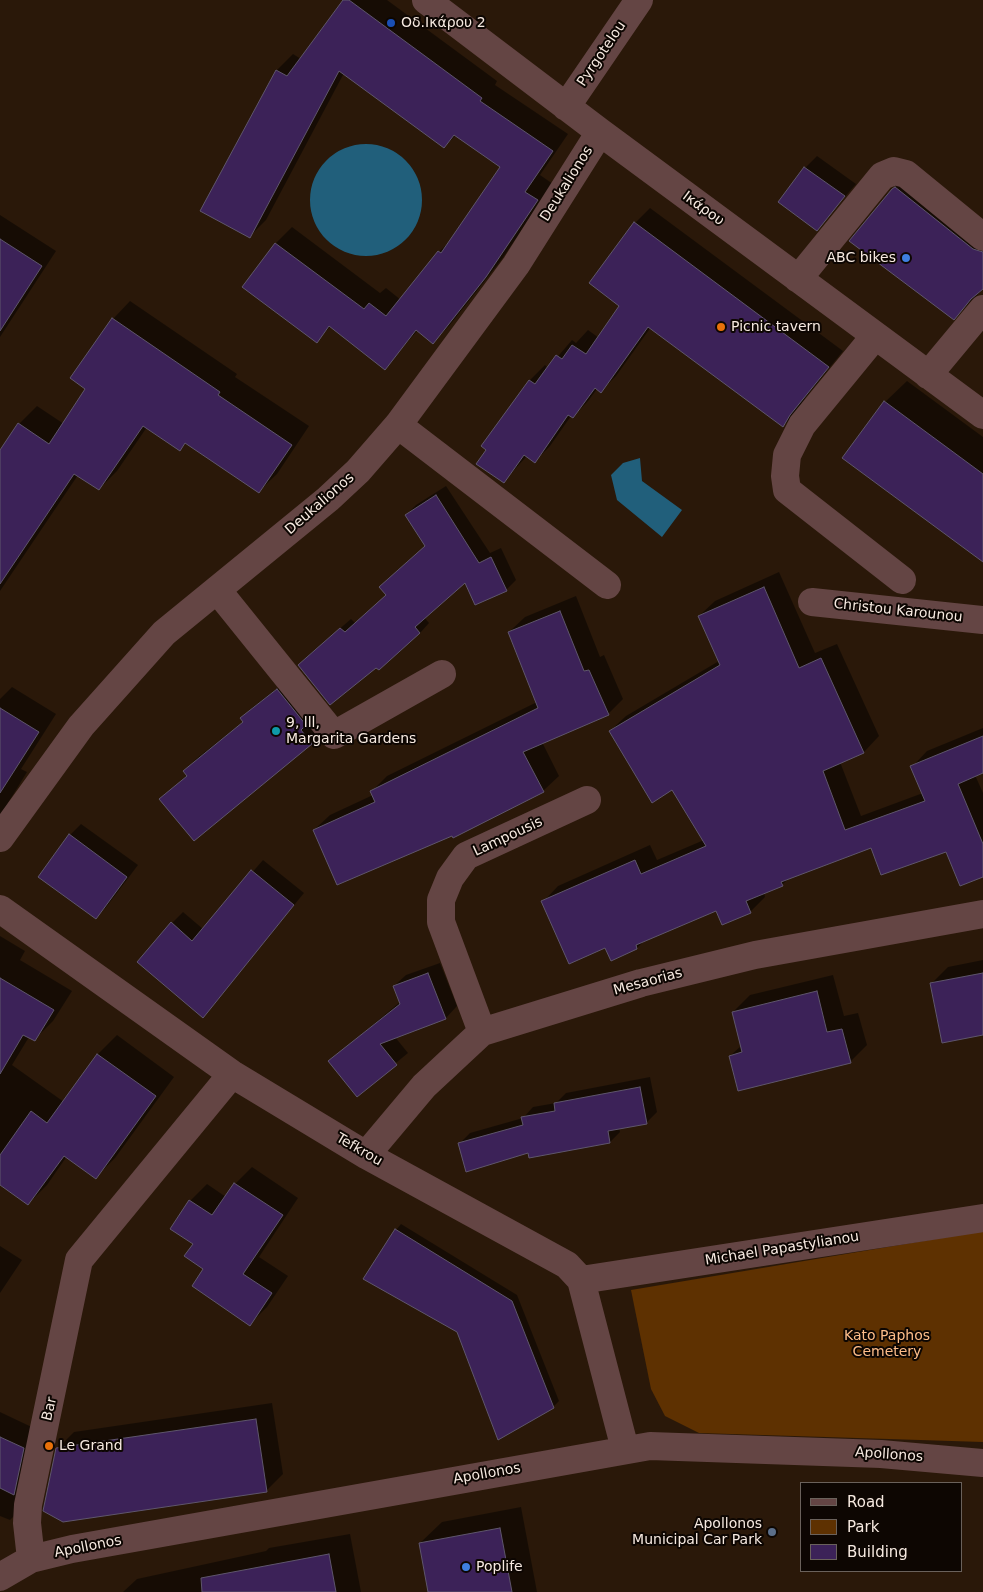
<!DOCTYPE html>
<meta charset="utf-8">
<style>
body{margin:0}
#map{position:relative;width:983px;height:1592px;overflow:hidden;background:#2a1809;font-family:"DejaVu Sans",sans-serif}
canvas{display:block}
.legend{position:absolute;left:800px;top:1482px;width:162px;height:90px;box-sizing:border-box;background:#0d0602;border:1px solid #6a615b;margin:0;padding:6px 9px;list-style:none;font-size:15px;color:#f6e9e0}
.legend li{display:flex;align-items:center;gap:10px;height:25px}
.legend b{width:25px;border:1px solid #6a615b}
</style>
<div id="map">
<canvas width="983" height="1592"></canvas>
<ul class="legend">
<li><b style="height:6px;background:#644544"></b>Road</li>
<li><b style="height:14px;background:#5e3101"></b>Park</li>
<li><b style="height:14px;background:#3c2258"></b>Building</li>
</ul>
</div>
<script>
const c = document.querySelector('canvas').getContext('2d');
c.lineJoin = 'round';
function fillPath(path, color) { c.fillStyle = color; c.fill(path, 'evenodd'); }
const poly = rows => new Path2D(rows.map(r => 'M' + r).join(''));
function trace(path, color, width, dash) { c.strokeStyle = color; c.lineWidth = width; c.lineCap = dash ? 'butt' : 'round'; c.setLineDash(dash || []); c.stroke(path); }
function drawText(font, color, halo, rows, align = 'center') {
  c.font = font + ' "DejaVu Sans",sans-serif'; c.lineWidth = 4; c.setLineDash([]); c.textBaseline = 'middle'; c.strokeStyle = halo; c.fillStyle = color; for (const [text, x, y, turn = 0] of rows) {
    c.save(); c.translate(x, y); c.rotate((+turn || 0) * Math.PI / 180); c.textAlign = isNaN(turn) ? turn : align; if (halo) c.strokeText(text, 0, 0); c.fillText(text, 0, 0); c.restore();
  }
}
const green = poly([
 [983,1231,983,1442,699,1433,665,1416,651,1389,631,1290]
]);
const water = poly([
 '310 200a56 56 0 1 1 112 0a56 56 0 1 1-112 0Z',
 [640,458,642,481,682,510,662,537,617,500,611,475,623,463]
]);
const shadow = poly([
 [345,0,387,0,497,81,495,85,568,134,540,175,553,184,502,259,449,326,433,342,418,330,384,368,331,326,316,341,243,287,276,243,292,227,380,293,386,288,401,300,439,252,454,237,502,167,456,135,444,147,344,73,266,220,250,236,202,211,277,70,293,54,301,59],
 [817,156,856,184,817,229,780,202,805,168],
 [908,174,983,230,983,289,954,318,893,190],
 [650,208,843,351,805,398,798,411,783,426,651,327,616,376,601,391,597,389,588,401,573,417,571,416,550,446,535,461,527,456,504,481,488,449,483,446,530,380,545,365,548,368,572,340,576,343,588,330,599,338,621,305,635,223],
 [0,215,56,251,0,337],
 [130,301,237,374,235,377,309,426,277,474,259,491,186,443,179,449,147,427,117,471,99,489,78,475,0,591,0,474,19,424,37,406,64,424,87,389,113,319],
 [907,381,983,437,983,561,885,402],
 [446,486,490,553,501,548,516,580,506,590,466,581,424,617,429,623,420,633,376,666,309,655,351,619,355,623,387,595,426,545,406,515,416,505],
 [779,572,815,653,837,644,879,736,864,752,840,762,861,816,923,793,912,767,927,751,983,728,983,772,975,775,983,793,983,875,946,851,872,847,790,877,782,885,764,893,765,897,750,912,716,910,644,941,637,948,605,946,543,902,558,886,650,845,657,860,704,840,673,789,610,731,626,716,719,661,699,616,715,601],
 [576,596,600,657,604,655,623,699,608,714,542,742,559,776,543,791,314,830,330,815,373,795,372,791,387,776,537,702,509,632,525,617],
 [289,679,323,732,311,744,161,799,188,774,185,771,196,759,244,721,242,718,253,707],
 [12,687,56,714,21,769,27,772,0,816,0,699],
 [81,824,138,865,107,906,96,918,70,835],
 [263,860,304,893,203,1016,172,923,183,912,203,929],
 [0,936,25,951,20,960,72,991,53,1021,34,1040,29,1037,12,1065,64,1102,98,1054,117,1035,174,1077,115,1158,96,1177,67,1156,47,1185,28,1204,0,1184],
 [983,960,983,1034,931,984,948,967],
 [440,963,457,1006,446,1018,395,1037,408,1053,357,1095,330,1061,400,1002,394,986,406,975],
 [833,975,844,1016,858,1013,867,1045,850,1062,730,1056,742,1045,733,1012,750,995],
 [650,1077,657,1112,646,1123,619,1127,620,1132,610,1142,529,1152,459,1144,470,1133,523,1118,533,1107,556,1103,566,1093],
 [252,1167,298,1198,259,1257,288,1276,267,1307,250,1324,205,1269,195,1243,190,1201,207,1184,226,1197,235,1184],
 [401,1224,517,1295,559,1401,553,1407,458,1331,396,1230],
 [0,1246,22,1260,0,1293],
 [272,1403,283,1474,266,1491,57,1449,74,1432],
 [0,1412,40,1431,26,1504,10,1520,0,1516],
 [521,1507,537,1592,430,1592,420,1543,442,1522],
 [350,1534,361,1592,123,1592,137,1579,266,1551,269,1548]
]);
const building = poly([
 [343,0,349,0,482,98,480,101,553,151,525,192,538,200,486,277,433,344,416,330,385,370,329,326,317,343,242,287,275,243,364,309,369,303,386,316,438,251,441,253,500,167,454,135,444,148,339,71,250,238,200,211,276,70,287,76,343,0],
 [804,167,845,196,817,231,778,202,804,167],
 [895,187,973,249,983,252,983,289,971,299,954,320,849,241,892,189,895,187],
 [634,222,829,367,790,415,783,427,648,327,601,393,595,388,573,418,568,415,535,463,524,455,504,483,476,464,486,450,481,446,529,380,535,384,556,355,562,359,572,345,586,354,619,306,589,283,634,222],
 [0,239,42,266,0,331,0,239],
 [112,318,220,392,218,395,292,445,259,493,185,443,180,451,143,426,99,490,74,474,0,584,0,450,18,423,49,444,85,389,70,378,112,318],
 [884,401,983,474,983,562,842,458,884,401],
 [436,495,479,563,491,557,507,591,475,605,465,583,415,627,420,633,379,670,376,668,330,705,298,665,340,628,345,632,386,595,379,587,425,546,405,515,436,495],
 [764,587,799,668,821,658,864,753,823,771,845,830,925,801,910,766,983,736,983,773,958,784,983,844,983,877,960,886,946,852,881,875,871,848,781,882,783,886,746,901,751,913,722,925,716,911,636,945,637,949,611,961,605,948,569,964,541,901,635,860,641,874,706,846,672,790,652,803,609,731,720,665,698,616,764,587],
 [560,611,584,671,589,670,609,715,523,752,544,792,453,838,452,836,337,885,313,830,375,802,370,791,538,708,508,632,560,611],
 [277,689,306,725,301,730,312,744,194,841,159,799,187,776,183,771,243,722,240,718,277,689],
 [0,708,39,732,0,793,0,708],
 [69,834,127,877,96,919,38,877,69,834],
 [251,870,294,905,203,1018,137,962,171,922,192,941,251,870],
 [428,973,446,1019,380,1044,397,1065,357,1097,328,1061,400,1004,393,986,428,973],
 [983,973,983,1035,942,1043,930,983,983,973],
 [0,978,54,1010,35,1041,23,1035,0,1074,0,978],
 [817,991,827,1032,842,1029,851,1063,738,1091,729,1056,742,1052,732,1012,817,991],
 [97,1054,156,1096,96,1179,64,1156,28,1205,0,1185,0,1155,31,1111,47,1123,97,1054],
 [640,1087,647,1124,608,1131,610,1143,529,1158,528,1153,466,1172,458,1143,523,1125,521,1117,555,1111,554,1103,640,1087],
 [234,1183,283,1215,243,1274,272,1293,250,1326,192,1286,203,1269,184,1256,193,1244,170,1229,189,1200,212,1215,234,1183],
 [395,1229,512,1301,554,1408,498,1440,457,1332,363,1279,395,1229],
 [256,1419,267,1492,63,1522,43,1511,56,1448,256,1419],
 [0,1437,24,1448,14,1495,0,1488,0,1437],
 [500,1528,512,1592,428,1592,419,1543,500,1528],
 [329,1554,336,1592,202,1592,201,1578,329,1554]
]);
const minor = poly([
 [426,0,600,132,983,415],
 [566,107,639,0],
 [798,279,882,176,894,171,906,174,983,237],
 [875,336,802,425,787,455,785,476,787,490,902,580],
 [928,375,983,309],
 [398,425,607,585],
 [218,591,334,735,442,674],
 [812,602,983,620],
 [0,838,81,726,164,633,328,499,358,471,398,425,516,265,600,132],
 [0,909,232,1074,366,1155,567,1265,581,1280,625,1449],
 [482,1032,441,922,441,900,450,878,466,856,587,800],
 [366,1155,424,1086,482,1032,641,983,755,955,983,914],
 [581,1280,983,1218],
 [31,1559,27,1523,28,1505,79,1260,232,1074],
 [0,1577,31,1559,72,1549,650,1446,881,1454,983,1463]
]);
const markers = [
 [391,23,5,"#1a4fb4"],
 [906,258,5,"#3f7fe0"],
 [721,327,5,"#e8710a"],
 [276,731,5,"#0f9aa8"],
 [49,1446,5,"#e8710a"],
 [772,1532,5,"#5c6f8a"],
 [466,1567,5,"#3f7fe0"]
];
const poiNames = [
 ["Οδ.Ικάρου 2",401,23],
 ["ABC bikes",896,258,"right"],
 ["Picnic tavern",731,327],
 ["9, lll,",286,723],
 ["Margarita Gardens",286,739],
 ["Le Grand",59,1446],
 ["Apollonos",762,1524,"right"],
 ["Municipal Car Park",762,1540,"right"],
 ["Poplife",476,1567]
];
const streetNames = [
 ["Pyrgotelou",602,54,-56],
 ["Deukalionos",567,184,-58],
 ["Ικάρου",703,209,36],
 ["Deukalionos",320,504,-41],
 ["Christou Karounou",898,611,6],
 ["Lampousis",508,837,-25],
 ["Mesaorias",648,982,-15],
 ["Tefkrou",359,1150,30],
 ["Michael Papastylianou",782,1249,-9],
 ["Bar",50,1409,-77],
 ["Apollonos",889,1455,4],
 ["Apollonos",487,1474,-10],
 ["Apollonos",88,1547,-11]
];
const parkNames = [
 ["Kato Paphos",887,1336],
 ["Cemetery",887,1352]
];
fillPath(green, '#5e3101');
fillPath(water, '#215f7b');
fillPath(shadow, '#0007');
fillPath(building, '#3c2258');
trace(building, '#5f566c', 1);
trace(minor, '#644544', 28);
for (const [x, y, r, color] of markers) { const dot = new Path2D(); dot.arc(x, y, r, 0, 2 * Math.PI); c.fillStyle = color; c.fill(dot); trace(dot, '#0d0602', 2); }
drawText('14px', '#f6e9e0', '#0d0602', poiNames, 'left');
drawText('14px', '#f6e9e0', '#0d0602', streetNames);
drawText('14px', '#febd89', '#0d0602', parkNames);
</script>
